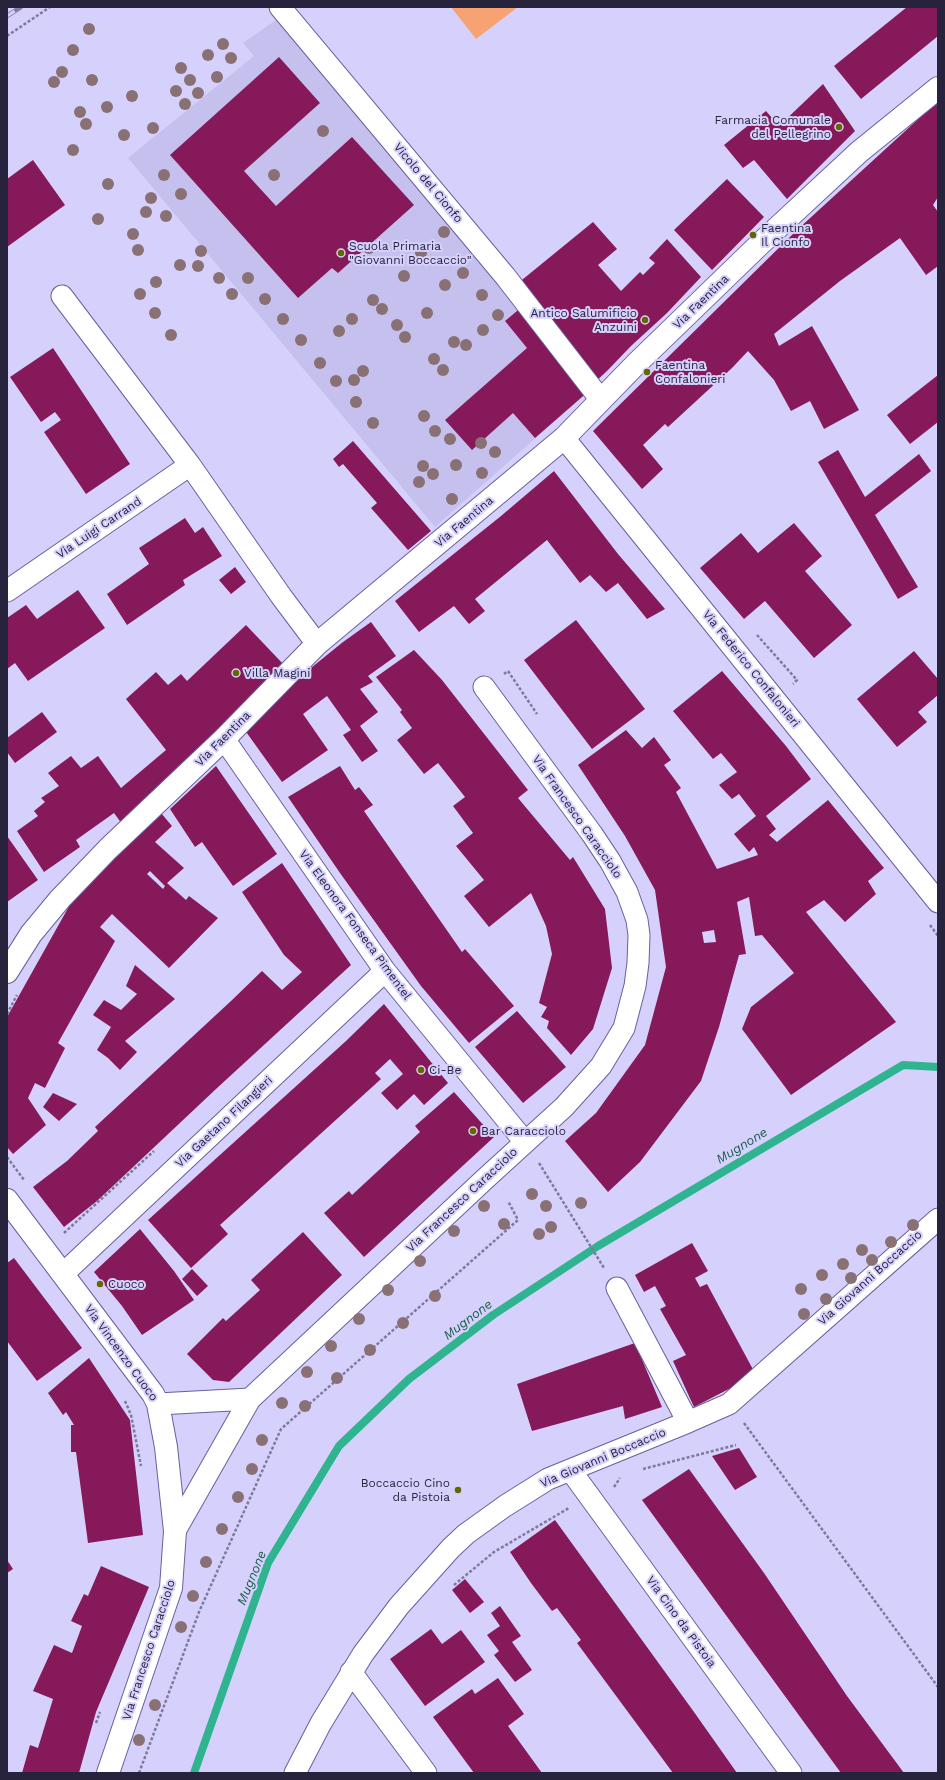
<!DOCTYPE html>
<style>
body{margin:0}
#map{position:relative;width:945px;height:1780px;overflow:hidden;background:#d6d1fc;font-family:"Work Sans",sans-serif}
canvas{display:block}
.frame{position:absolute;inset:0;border:8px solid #27233d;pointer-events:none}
</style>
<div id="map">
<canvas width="945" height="1780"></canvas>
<div class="frame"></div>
</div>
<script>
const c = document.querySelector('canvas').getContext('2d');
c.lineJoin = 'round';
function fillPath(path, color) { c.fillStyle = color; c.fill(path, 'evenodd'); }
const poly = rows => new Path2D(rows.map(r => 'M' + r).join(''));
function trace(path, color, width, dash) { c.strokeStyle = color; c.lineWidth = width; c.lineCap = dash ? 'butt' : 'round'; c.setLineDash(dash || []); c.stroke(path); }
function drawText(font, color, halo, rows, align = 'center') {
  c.font = font + ' "Work Sans",sans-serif'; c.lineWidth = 4; c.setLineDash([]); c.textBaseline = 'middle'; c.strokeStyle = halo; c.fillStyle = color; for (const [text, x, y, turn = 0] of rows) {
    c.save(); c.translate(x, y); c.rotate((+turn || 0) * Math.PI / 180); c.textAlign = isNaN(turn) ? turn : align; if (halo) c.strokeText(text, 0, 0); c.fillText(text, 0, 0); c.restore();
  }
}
const built = poly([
 [276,20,590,390,435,527,128,158,254,56,243,43]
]);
const green = poly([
 [451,7,518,7,476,39]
]);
const stream = poly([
 [194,1773,268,1563,339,1446,409,1379,493,1315,598,1246,903,1065,938,1067]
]);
const building = poly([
 [907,7,938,7,938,36,861,99,834,66],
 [279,57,320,103,244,171,276,206,352,137,414,205,338,273,332,268,298,298,170,155],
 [823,84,855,131,787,199,754,160,743,168,724,145,766,111,779,126],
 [938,101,938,197,933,205,938,212,938,266,926,275,900,238,840,281,774,334,779,346,812,326,859,410,824,429,810,401,791,411,774,380,748,351,732,368,668,427,665,424,643,445,663,469,642,489,593,431,797,230],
 [33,160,65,205,7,247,7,179],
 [727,179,764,217,712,270,674,230],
 [593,222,617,249,598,265,621,291,640,272,643,275,655,263,649,258,667,239,701,277,667,313,631,346,607,371,594,383,517,284],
 [523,306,590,390,535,438,513,413,472,450,445,420,527,348,505,321],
 [53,348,130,464,86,494,44,432,61,420,55,412,41,422,10,377],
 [938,375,938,422,910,444,887,415],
 [353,441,431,531,408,550,371,508,377,503,343,464,339,467,333,459],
 [838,450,865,497,919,454,931,471,875,515,918,587,898,599,818,462],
 [554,471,618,554,665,609,647,619,618,583,606,592,590,575,580,583,547,540,475,599,485,611,469,624,454,606,419,632,395,601,501,516],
 [185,518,195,533,203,527,222,556,183,580,185,585,127,625,107,594,149,564,139,548],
 [794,523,822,556,805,571,852,625,814,658,765,601,744,619,700,568,741,533,758,553],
 [235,567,246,582,231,594,219,580],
 [78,590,105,628,28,681,15,663,7,669,7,618,26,605,37,619],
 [576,620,645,709,592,749,524,660],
 [371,622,396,656,368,676,373,682,360,689,378,712,360,726,378,751,362,762,343,735,351,730,327,696,303,714,328,750,282,782,244,729,285,689,343,642],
 [246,625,285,666,122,824,114,813,76,840,80,847,44,872,17,831,38,816,34,811,45,802,41,798,59,786,48,773,71,756,81,768,98,756,121,788,166,750,126,699,156,672,168,685,181,674,187,681],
 [414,650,442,680,528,790,518,798,570,860,573,857,605,909,612,968,593,1029,571,1055,547,1028,549,1021,541,1017,547,1007,539,1003,552,954,546,926,531,893,489,927,464,896,484,880,456,846,473,833,453,806,465,797,438,763,424,774,397,740,412,728,400,712,402,710,376,677],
 [914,651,938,679,938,695,918,712,927,722,897,747,857,699],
 [722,671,786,746,811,779,766,816,776,829,769,835,777,842,828,800,884,868,868,881,876,894,845,922,824,900,806,912,896,1022,791,1095,742,1029,751,1007,794,973,762,935,755,936,749,897,737,902,746,954,739,955,719,1027,701,1081,640,1162,608,1192,565,1141,596,1113,645,1045,666,967,655,890,625,836,578,765,626,730,642,748,654,737,671,760,664,765,681,788,676,792,717,869,758,855,754,847,749,852,734,834,756,816,739,794,732,799,719,785,737,772,721,753,713,759,673,711],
 [714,930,716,942,704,943,702,932],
 [42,712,57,732,15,763,7,752,7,738],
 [216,766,277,854,233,886,202,842,195,847,170,809],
 [340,766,355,790,359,787,373,805,364,811,462,952,465,949,514,1006,469,1043,421,986,340,873,288,797],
 [161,813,172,826,155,842,184,868,167,883,186,900,189,896,218,918,169,968,112,914,100,927,115,941,58,1043,65,1048,45,1088,35,1083,28,1098,46,1125,13,1154,7,1147,7,1017,72,901,102,869],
 [150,871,165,886,163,889,147,874],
 [7,836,38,880,7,902],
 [282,863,351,965,216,1089,97,1201,64,1227,33,1187,67,1161,98,1131,95,1127,231,1001,262,971,282,990,302,972,284,955,242,892],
 [135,965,175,999,125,1041,137,1052,120,1070,108,1058,97,1050,111,1027,93,1015,104,1000,121,1010,137,994,126,986],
 [384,1004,448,1083,424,1105,414,1094,397,1110,381,1093,403,1074,390,1059,375,1073,381,1079,220,1225,228,1234,191,1268,148,1220,346,1041],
 [517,1011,566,1067,523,1103,475,1047],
 [454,1092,494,1137,364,1257,324,1213,349,1191,352,1195,420,1132,415,1126],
 [53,1093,77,1104,59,1121,43,1107],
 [140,1229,174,1271,194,1300,142,1335,122,1306,94,1272],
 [303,1232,342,1275,229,1382,213,1380,187,1354,223,1318,226,1321,260,1290,251,1280],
 [692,1243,708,1271,695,1278,700,1287,707,1284,756,1375,694,1407,673,1361,686,1355,660,1309,666,1306,655,1286,644,1292,635,1275],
 [14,1258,82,1348,37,1381,7,1341,7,1263],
 [192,1269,208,1286,197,1296,182,1279],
 [635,1343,662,1407,625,1419,623,1406,532,1431,517,1384],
 [89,1358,130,1420,143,1535,88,1543,76,1452,71,1452,71,1425,74,1425,66,1412,63,1415,48,1393],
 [739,1448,757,1477,735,1490,712,1456],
 [689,1469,764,1573,847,1696,904,1773,841,1773,642,1500],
 [555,1520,694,1712,737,1773,673,1773,577,1643,581,1640,557,1608,552,1611,531,1583,510,1552],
 [7,1560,13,1569,7,1573],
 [101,1566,149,1587,96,1712,79,1773,22,1773,30,1745,38,1748,53,1699,33,1691,54,1645,72,1653,82,1626,71,1621,84,1594,88,1596],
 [465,1579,484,1602,470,1613,452,1590],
 [500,1606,521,1636,512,1642,532,1670,515,1682,494,1655,499,1651,487,1635,500,1626,491,1613],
 [431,1629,442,1644,461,1630,485,1662,425,1706,390,1659],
 [498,1678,524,1714,508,1726,542,1773,474,1773,433,1717,472,1689,475,1694]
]);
const path = poly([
 [7,36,50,7],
 [757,635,797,680,793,684],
 [504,674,508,671,537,714],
 [930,925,938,936],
 [7,1014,17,995],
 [7,1157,24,1180],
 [539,1163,604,1268],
 [64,1233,154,1151],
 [125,1401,131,1415,141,1466],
 [744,1423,938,1687],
 [643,1469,736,1445],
 [614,1487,620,1478],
 [454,1585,494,1552,569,1508],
 [96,1723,100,1712],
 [139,1773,199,1612,281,1429,518,1220,508,1201]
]);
const street = poly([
 [280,7,505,276,601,400],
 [62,296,190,465,281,596,317,644],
 [564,438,938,902],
 [7,591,190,465],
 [224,739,385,971,525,1142],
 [63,1274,385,971],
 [617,1288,688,1422],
 [158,1404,250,1399],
 [571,1471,791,1773],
 [175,1531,250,1399,486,1178,564,1107,601,1066,624,1028,635,986,638,963,639,935,637,920,627,892,610,861,592,834,484,687],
 [351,1672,426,1773],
 [295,1773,321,1723,363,1654,399,1606,451,1548,466,1534,505,1506,548,1479,688,1422,729,1404,938,1219]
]);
const secondary = poly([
 [7,972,31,934,60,899,108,849,224,739,317,644,564,438,637,363,761,243,859,152,938,88],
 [7,1200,153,1394,158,1404,166,1447,175,1531,171,1588,108,1773]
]);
const rail = poly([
 [7,16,21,7]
]);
const trees = [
 [89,29],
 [223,44],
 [73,50],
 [208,55],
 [231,58],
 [181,68],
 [62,72],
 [217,77],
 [92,80],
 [190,80],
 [54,82],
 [176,91],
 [198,93],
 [132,96],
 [185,104],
 [107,107],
 [80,112],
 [86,124],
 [153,128],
 [323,131],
 [124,135],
 [73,150],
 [164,175],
 [274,175],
 [108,184],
 [181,194],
 [151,198],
 [146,212],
 [166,216],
 [98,219],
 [444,232],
 [133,234],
 [369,248],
 [138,250],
 [201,251],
 [421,253],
 [180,265],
 [198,266],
 [463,273],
 [404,276],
 [219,278],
 [248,278],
 [156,282],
 [445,285],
 [140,294],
 [232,294],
 [482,295],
 [265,299],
 [373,300],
 [382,309],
 [155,313],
 [427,313],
 [498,315],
 [283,319],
 [352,319],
 [397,325],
 [483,330],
 [339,331],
 [171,335],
 [405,337],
 [301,340],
 [454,342],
 [466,345],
 [434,359],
 [320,363],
 [443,370],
 [363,371],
 [354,380],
 [336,381],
 [356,402],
 [424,416],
 [373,423],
 [435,431],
 [450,439],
 [481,443],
 [495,452],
 [456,465],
 [423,466],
 [482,473],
 [433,474],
 [419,482],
 [452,499],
 [532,1194],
 [581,1203],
 [484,1206],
 [546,1206],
 [504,1224],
 [913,1225],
 [551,1227],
 [454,1231],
 [539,1234],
 [891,1242],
 [862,1250],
 [872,1260],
 [420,1261],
 [843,1264],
 [822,1275],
 [851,1278],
 [801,1289],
 [388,1290],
 [435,1296],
 [826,1299],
 [804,1314],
 [359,1319],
 [403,1323],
 [331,1346],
 [370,1350],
 [307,1372],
 [337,1378],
 [282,1403],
 [305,1406],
 [262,1440],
 [252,1469],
 [238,1497],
 [222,1529],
 [206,1562],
 [193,1596],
 [181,1627],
 [155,1705],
 [139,1740]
];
const markers = [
 [839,127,4,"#660"],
 [753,235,4,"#660"],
 [341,253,4,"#660"],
 [645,320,4,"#660"],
 [647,372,4,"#660"],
 [236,673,4,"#660"],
 [421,1070,4,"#660"],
 [473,1131,4,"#660"],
 [100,1284,4,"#660"],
 [458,1490,4,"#660"]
];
const poiNames = [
 ["Farmacia Comunale",831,120,"right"],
 ["del Pellegrino",831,134,"right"],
 ["Faentina",761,228],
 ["Il Cionfo",761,242],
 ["Scuola Primaria",349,246],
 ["\"Giovanni Boccaccio\"",349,260],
 ["Antico Salumificio",637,313,"right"],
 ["Anzuini",637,327,"right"],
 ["Faentina",655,365],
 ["Confalonieri",655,379],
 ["Villa Magini",244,673],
 ["Ci-Be",429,1070],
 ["Bar Caracciolo",481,1131],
 ["Cuoco",108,1284],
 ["Boccaccio Cino",450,1483,"right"],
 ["da Pistoia",450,1497,"right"]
];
const streetNames = [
 ["Vicolo del Cionfo",428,183,50],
 ["Via Faentina",701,302,-44],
 ["Via Faentina",464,522,-40],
 ["Via Luigi Carrand",99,528,-34],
 ["Via Federico Confalonieri",751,669,51],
 ["Via Faentina",223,739,-45],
 ["Via Francesco Caracciolo",577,817,55],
 ["Via Eleonora Fonseca Pimentel",355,925,54],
 ["Via Gaetano Filangieri",224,1122,-43],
 ["Via Francesco Caracciolo",462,1200,-43],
 ["Via Giovanni Boccaccio",870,1278,-42],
 ["Via Vincenzo Cuoco",121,1353,54],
 ["Via Giovanni Boccaccio",603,1458,-23],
 ["Via Cino da Pistoia",681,1622,54],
 ["Via Francesco Caracciolo",149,1650,-72]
];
const waterNames = [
 ["Mugnone",742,1146,-31],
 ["Mugnone",468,1320,-37],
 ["Mugnone",252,1578,-68]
];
fillPath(built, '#c5c0ee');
fillPath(green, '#f6a272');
trace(stream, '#30b490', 8);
fillPath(building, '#861959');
trace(street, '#695f9e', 23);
trace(secondary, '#695f9e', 24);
trace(path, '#7e7a9c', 2.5, [3, 2]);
trace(street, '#fff', 21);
trace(secondary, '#fff', 22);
trace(rail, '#827ea0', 4.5);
trace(rail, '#d6d1fc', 3, [9]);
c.fillStyle = '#897074';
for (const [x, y] of trees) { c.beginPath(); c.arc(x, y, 6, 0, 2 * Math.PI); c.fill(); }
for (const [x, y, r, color] of markers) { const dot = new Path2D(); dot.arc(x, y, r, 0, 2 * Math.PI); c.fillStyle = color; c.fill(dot); trace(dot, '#d6d1fc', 1.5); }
drawText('12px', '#27233d', '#d6d1fc', poiNames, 'left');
drawText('12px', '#27233d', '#d6d1fc', streetNames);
drawText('italic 13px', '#175b48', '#d6d1fc', waterNames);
</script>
